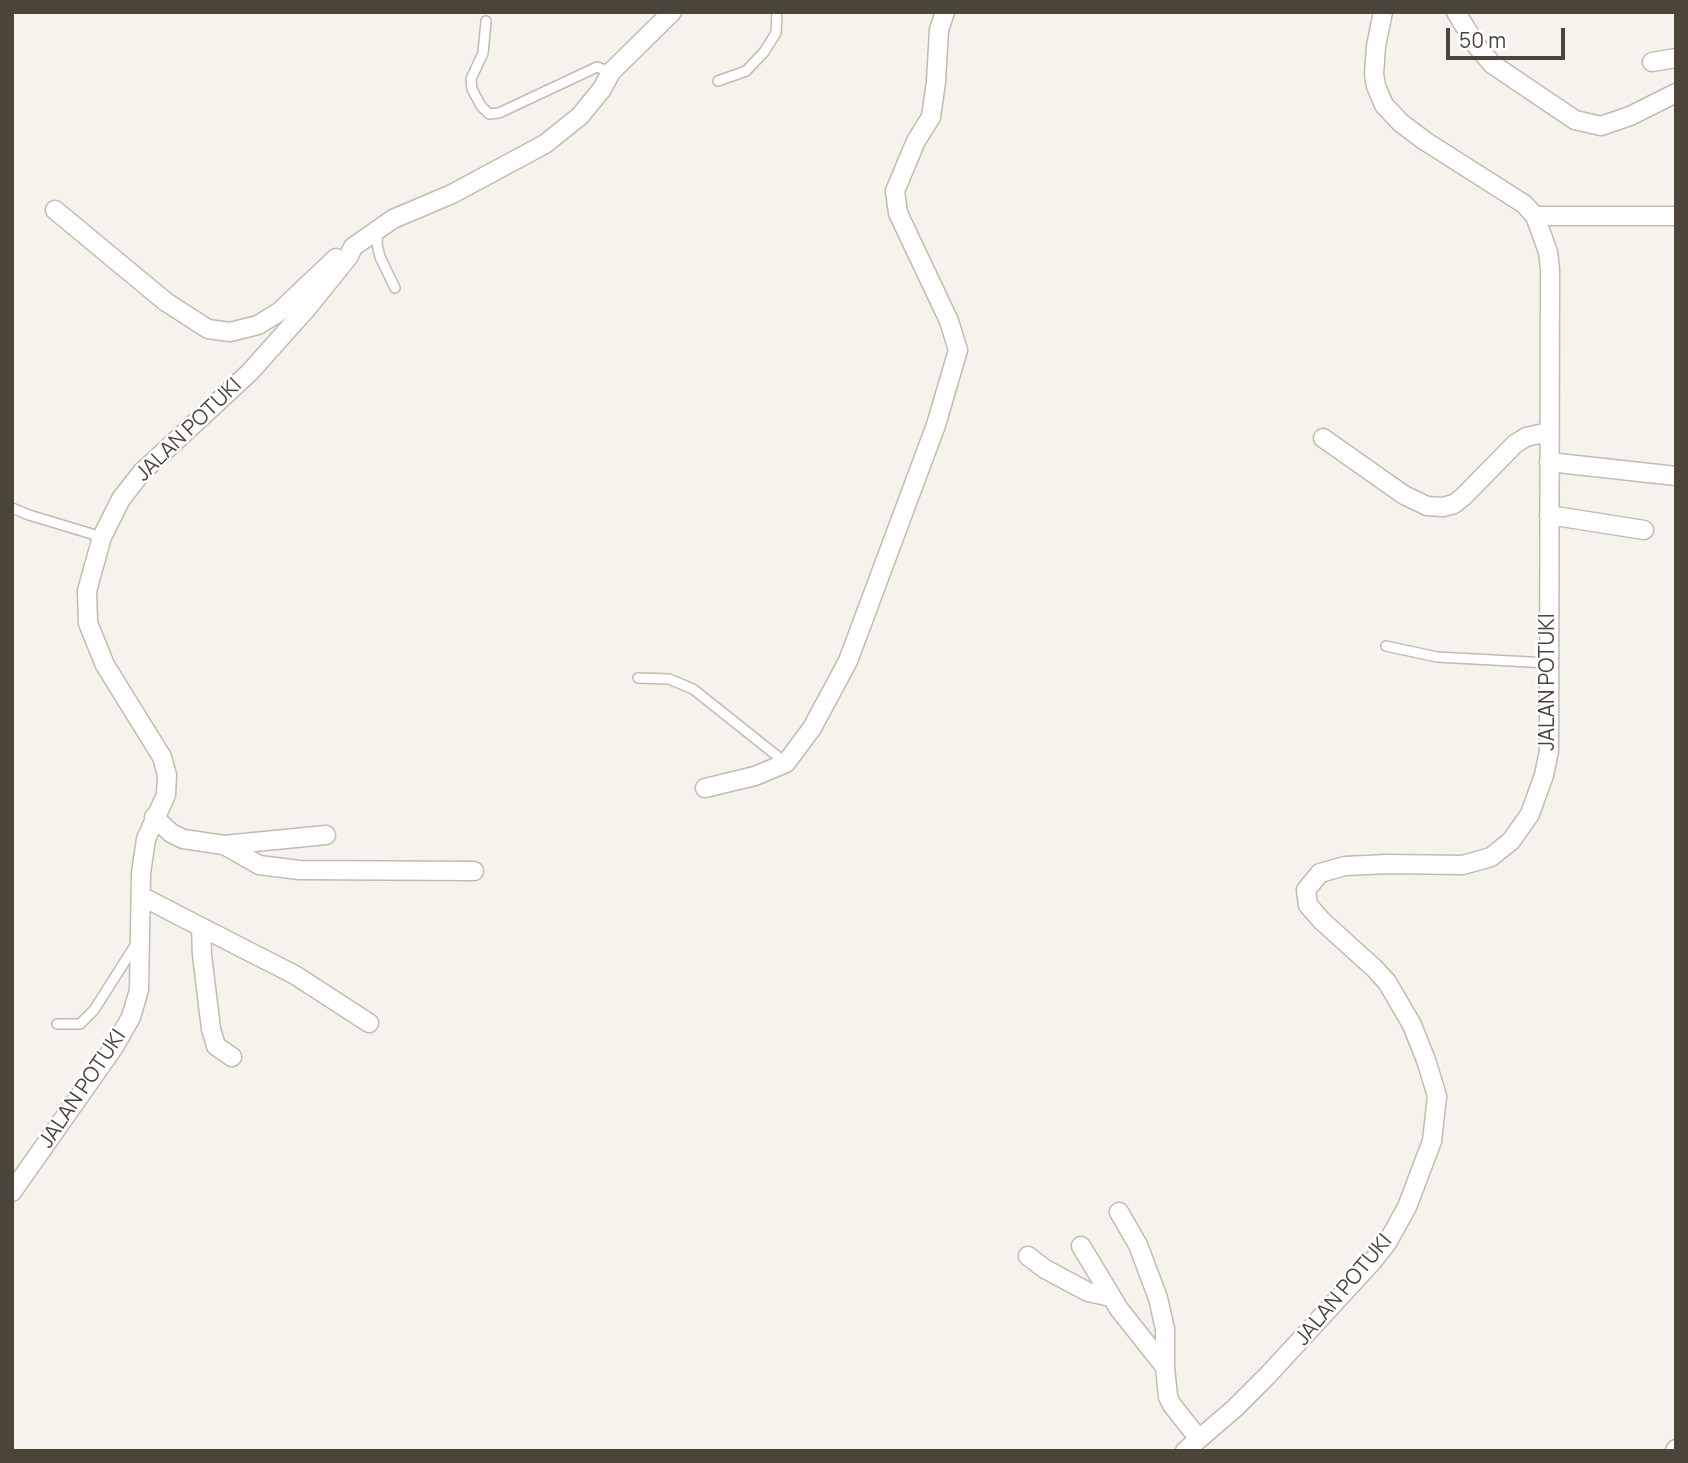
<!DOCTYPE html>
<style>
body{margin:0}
#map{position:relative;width:1688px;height:1463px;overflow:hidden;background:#f6f3ec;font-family:Manrope,sans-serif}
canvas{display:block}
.frame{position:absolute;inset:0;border:14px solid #4b4439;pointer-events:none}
.scale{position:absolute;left:1446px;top:28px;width:119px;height:32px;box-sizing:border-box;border:4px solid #4b4439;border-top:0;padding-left:9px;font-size:21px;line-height:24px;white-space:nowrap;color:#4b4439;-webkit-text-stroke:5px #fff;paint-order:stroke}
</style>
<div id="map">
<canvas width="1688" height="1463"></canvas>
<div class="frame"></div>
<div class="scale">50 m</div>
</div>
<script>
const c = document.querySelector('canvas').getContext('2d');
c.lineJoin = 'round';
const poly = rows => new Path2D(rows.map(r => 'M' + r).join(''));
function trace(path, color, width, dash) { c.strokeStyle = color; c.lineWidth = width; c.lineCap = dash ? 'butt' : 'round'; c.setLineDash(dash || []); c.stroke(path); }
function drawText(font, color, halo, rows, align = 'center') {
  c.font = font + ' Manrope,sans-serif'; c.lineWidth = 5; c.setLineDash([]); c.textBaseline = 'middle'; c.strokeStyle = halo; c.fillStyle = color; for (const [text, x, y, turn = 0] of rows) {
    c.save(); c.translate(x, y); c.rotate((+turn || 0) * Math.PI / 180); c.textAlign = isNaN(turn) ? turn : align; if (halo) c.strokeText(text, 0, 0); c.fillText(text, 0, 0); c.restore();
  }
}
const service = poly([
 [486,21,483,53,471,79,472,89,481,106,489,114,499,113,597,67,611,72],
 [718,81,746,71,764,52,776,33,777,12],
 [378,229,377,244,380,257,395,288],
 [12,508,29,515,102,537],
 [1386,646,1437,657,1548,663],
 [638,678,669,679,693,689,786,763],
 [57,1024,80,1024,94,1010,136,944]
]);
const minor = poly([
 [1456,12,1476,45,1492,64,1575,120,1601,126,1630,116,1676,93],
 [1652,62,1676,58],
 [55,210,166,302,208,329,230,332,258,325,279,312,336,258],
 [1535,216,1676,216],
 [1323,438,1404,495,1427,506,1443,507,1454,504,1463,497,1515,444,1526,437,1549,432],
 [1549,462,1676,476],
 [1549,515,1644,530],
 [705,788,755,776,786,763,812,728,848,661,936,425,958,350,949,321,898,213,895,191,916,141,931,117,936,82,939,30,945,12],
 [154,817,171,833,183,839,224,845,326,835],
 [224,845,259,865,299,870,474,871],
 [141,896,201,927,202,955,211,1029,216,1046,232,1057],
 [201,927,295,975,369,1023],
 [12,1192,114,1047,131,1017,139,990,141,873,146,839,166,795,167,775,162,757,105,665,88,623,87,591,102,537,121,499,142,472,250,372,308,307,349,256,353,247,393,219,452,194,545,144,580,116,602,89,611,72,672,12],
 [1119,1212,1138,1245,1158,1298,1165,1329,1165,1367],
 [1081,1246,1119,1309,1165,1367,1168,1397,1172,1405,1199,1439],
 [1028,1256,1045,1269,1088,1292,1111,1297],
 [1185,1451,1235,1408,1268,1375,1372,1262,1387,1243,1407,1207,1432,1141,1437,1096,1426,1060,1412,1025,1387,982,1374,968,1322,921,1308,905,1306,890,1320,873,1345,866,1388,864,1463,865,1491,857,1511,841,1530,814,1544,775,1549,751,1550,269,1548,252,1535,216,1524,204,1425,141,1401,123,1384,105,1376,86,1374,74,1376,46,1383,12],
 [1675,1451,1676,1449]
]);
const streetNames = [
 ["JALAN POTUKI",189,430,-44],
 ["JALAN POTUKI",1548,682,-90],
 ["JALAN POTUKI",83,1089,-56],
 ["JALAN POTUKI",1344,1290,-50]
];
trace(service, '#c2bbae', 12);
trace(minor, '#c2bbae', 21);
trace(service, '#fff', 9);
trace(minor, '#fff', 18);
drawText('21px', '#4b4439', '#fff', streetNames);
</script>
